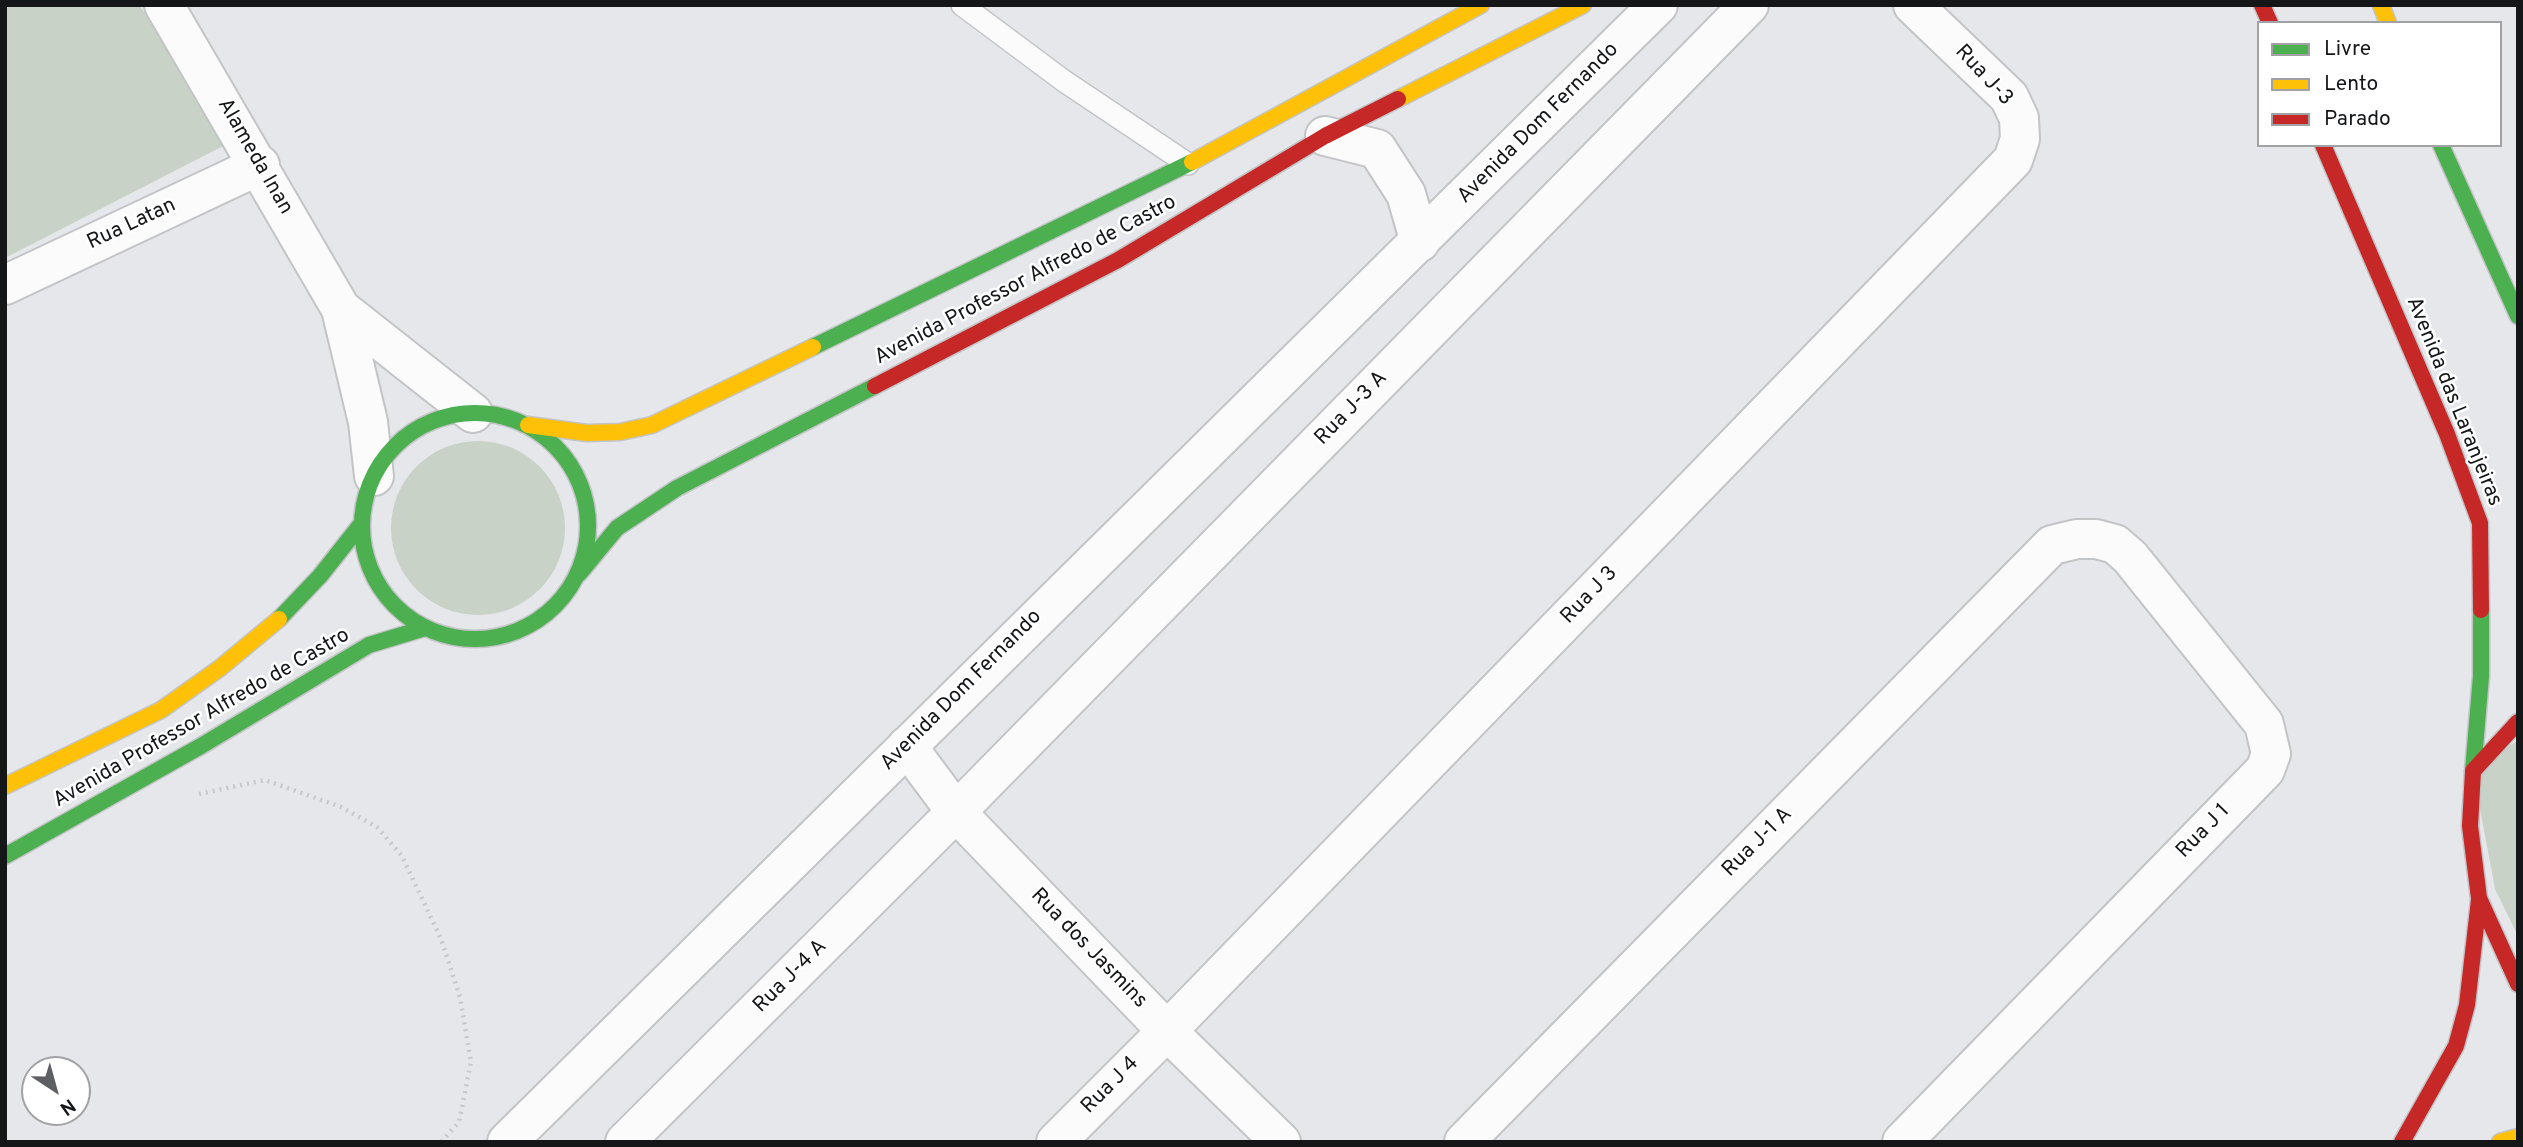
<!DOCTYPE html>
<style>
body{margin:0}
#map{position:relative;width:2523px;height:1147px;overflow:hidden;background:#e5e7ea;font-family:Overpass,sans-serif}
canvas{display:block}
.frame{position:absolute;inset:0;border:7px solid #151618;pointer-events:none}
.legend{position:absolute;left:2257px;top:21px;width:245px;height:126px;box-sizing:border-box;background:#fff;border:2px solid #a1a2a3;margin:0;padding:9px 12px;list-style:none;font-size:21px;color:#151618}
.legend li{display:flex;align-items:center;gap:14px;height:35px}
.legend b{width:35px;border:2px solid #a1a2a3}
.north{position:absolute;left:21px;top:1056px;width:70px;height:70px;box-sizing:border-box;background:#fff;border:2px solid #a1a2a3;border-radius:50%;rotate:144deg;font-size:19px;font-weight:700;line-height:28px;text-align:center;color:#151618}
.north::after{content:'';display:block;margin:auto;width:24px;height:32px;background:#5e5f62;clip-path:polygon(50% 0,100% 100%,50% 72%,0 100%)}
</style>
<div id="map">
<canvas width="2523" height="1147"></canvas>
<div class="frame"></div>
<ul class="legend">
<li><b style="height:9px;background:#4caf50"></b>Livre</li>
<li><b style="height:9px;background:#ffc107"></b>Lento</li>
<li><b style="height:9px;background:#c62828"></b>Parado</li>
</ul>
<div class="north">N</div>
</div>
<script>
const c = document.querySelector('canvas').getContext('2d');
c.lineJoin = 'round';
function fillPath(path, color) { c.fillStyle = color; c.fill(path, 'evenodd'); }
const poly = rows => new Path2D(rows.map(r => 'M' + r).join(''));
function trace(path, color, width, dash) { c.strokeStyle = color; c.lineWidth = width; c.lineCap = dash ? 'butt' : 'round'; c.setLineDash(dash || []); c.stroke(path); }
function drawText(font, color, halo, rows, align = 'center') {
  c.font = font + ' Overpass,sans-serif'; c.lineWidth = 5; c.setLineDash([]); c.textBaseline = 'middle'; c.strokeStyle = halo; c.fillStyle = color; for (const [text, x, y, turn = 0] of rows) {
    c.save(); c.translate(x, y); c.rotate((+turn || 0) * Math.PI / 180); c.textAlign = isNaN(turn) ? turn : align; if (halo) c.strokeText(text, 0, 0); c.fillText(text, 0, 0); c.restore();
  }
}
const green = poly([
 [5,5,139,5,158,31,225,145,5,258],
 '391 528a87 87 0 1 1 174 0a87 87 0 1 1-174 0Z',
 [2518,740,2518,936,2495,889,2473,771]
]);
const path = poly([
 [199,794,265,780,341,807,377,827,402,856,441,939,460,997,471,1062,459,1122,441,1142]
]);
const lane = poly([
 [962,5,1064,81,1188,164]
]);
const street = poly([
 [164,5,341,309,368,422,374,476],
 [1325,136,1377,149,1406,194,1420,242],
 [5,285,260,165],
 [341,309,473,413],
 [907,746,956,812,1167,1031,1281,1142],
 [507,1142,1658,5],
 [625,1142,956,812,1749,5],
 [1056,1142,1167,1031,2013,160,2020,139,2019,118,2009,97,1913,5],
 [1464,1142,2052,545,2077,539,2096,539,2115,544,2130,557,2264,724,2271,754,2265,770,1902,1142]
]);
const fast = poly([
 [2441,145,2518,316],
 [813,347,1192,162],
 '362 526a113 113 0 1 1 226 0a113 113 0 1 1-226 0Z',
 [579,574,617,528,677,488,875,386],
 [279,619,320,576,362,523],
 [2473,771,2481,676,2481,610],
 [5,856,201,746,369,645,425,628]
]);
const slow = poly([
 [2381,5,2388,23],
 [1398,99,1583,5],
 [1192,162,1481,5],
 [528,425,587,433,620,432,652,425,813,347],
 [5,786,161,710,220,668,279,619],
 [2500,1142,2518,1137]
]);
const jam = poly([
 [2262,5,2270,23],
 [2323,145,2447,434,2480,523,2481,610],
 [875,386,1118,260,1325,136,1398,99],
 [2518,722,2473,771,2470,826,2479,898,2518,984],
 [2402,1142,2456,1046,2467,1005,2479,900]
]);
const streetNames = [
 ["Rua J-3",1983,76,47],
 ["Avenida Dom Fernando",1539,124,-45],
 ["Alameda Inan",254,157,60],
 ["Rua Latan",132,225,-25],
 ["Avenida Professor Alfredo de Castro",1026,281,-28],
 ["Avenida das Laranjeiras",2453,402,68],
 ["Rua J-3 A",1352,409,-46],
 ["Rua J 3",1590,596,-46],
 ["Avenida Dom Fernando",962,691,-45],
 ["Avenida Professor Alfredo de Castro",202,719,-30],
 ["Rua J 1",2204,832,-46],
 ["Rua J-1 A",1758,843,-45],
 ["Rua dos Jasmins",1088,949,46],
 ["Rua J-4 A",791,977,-45],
 ["Rua J 4",1111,1086,-45]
];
fillPath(green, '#c8d2c6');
trace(lane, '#c3c4c6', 24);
trace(street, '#c3c4c6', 42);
trace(fast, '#c3c4c6', 19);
trace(slow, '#c3c4c6', 19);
trace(jam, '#c3c4c6', 19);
trace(path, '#c8c8c9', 4.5, [2, 5]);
trace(lane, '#fbfbfc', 21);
trace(street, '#fbfbfc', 38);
trace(fast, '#4caf50', 16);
trace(slow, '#ffc107', 16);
trace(jam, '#c62828', 16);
drawText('21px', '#151618', '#fff', streetNames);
</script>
